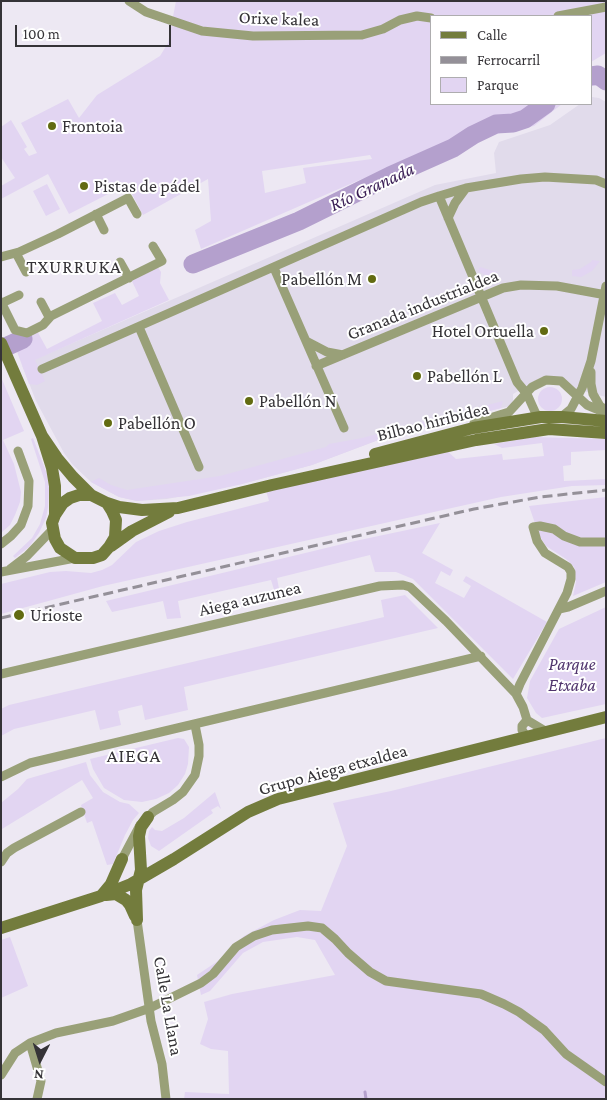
<!DOCTYPE html>
<meta charset="utf-8">
<style>
body{margin:0}
#map{position:relative;width:607px;height:1100px;overflow:hidden;background:#ede8f3;font-family:"Crimson Pro",serif}
canvas{display:block}
.frame{position:absolute;inset:0;border:2px solid #353337;pointer-events:none}
.legend{position:absolute;left:430px;top:15px;width:162px;height:90px;box-sizing:border-box;background:#fff;border:1px solid #aeadaf;margin:0;padding:6px 9px;list-style:none;font-size:15px;color:#353337}
.legend li{display:flex;align-items:center;gap:10px;height:25px}
.legend b{width:25px;border:1px solid #aeadaf}
.north{position:absolute;left:15px;top:1035px;width:50px;height:50px;-webkit-text-stroke:4px #fff;paint-order:stroke;rotate:185deg;font-size:14px;font-weight:700;line-height:20px;text-align:center;color:#353337}
.north::after{content:'';display:block;margin:auto;width:18px;height:22px;background:#353337;clip-path:polygon(50% 0,100% 100%,50% 72%,0 100%)}
.scale{position:absolute;left:15px;top:25px;width:156px;height:22px;box-sizing:border-box;border:2px solid #353337;border-top:0;padding-left:6px;font-size:15px;line-height:18px;white-space:nowrap;color:#353337;-webkit-text-stroke:4px #fff;paint-order:stroke}
</style>
<div id="map">
<canvas width="607" height="1100"></canvas>
<div class="frame"></div>
<ul class="legend">
<li><b style="height:6px;background:#737c3d"></b>Calle</li>
<li><b style="height:6px;background:#949098"></b>Ferrocarril</li>
<li><b style="height:14px;background:#e2d5f2"></b>Parque</li>
</ul>
<div class="north">N</div>
<div class="scale">100 m</div>
</div>
<script>
const c = document.querySelector('canvas').getContext('2d');
c.lineJoin = 'round';
function fillPath(path, color) { c.fillStyle = color; c.fill(path, 'evenodd'); }
const poly = rows => new Path2D(rows.map(r => 'M' + r).join(''));
function trace(path, color, width, dash) { c.strokeStyle = color; c.lineWidth = width; c.lineCap = dash ? 'butt' : 'round'; c.setLineDash(dash || []); c.stroke(path); }
function drawText(font, color, halo, rows, align = 'center') {
  c.font = font + ' "Crimson Pro",serif'; c.lineWidth = 4; c.setLineDash([]); c.textBaseline = 'middle'; c.strokeStyle = halo; c.fillStyle = color; for (const [text, x, y, turn = 0] of rows) {
    c.save(); c.translate(x, y); c.rotate((+turn || 0) * Math.PI / 180); c.textAlign = isNaN(turn) ? turn : align; if (halo) c.strokeText(text, 0, 0); c.fillText(text, 0, 0); c.restore();
  }
}
const built = poly([
 [592,97,599,98,606,102,606,397,575,389,561,377,542,377,513,394,513,401,510,406,389,436,312,465,242,484,167,499,137,501,119,497,91,482,72,464,64,453,36,401,22,365,435,185,496,173,494,153,499,142,550,125,580,104,591,104,591,98]
]);
const green = poly([
 [176,1,606,1,606,53,591,62,591,16,431,16,431,104,562,104,534,126,491,135,379,189,193,264,364,178,201,249,195,230,211,221,208,179,143,215,132,194,116,190,69,214,48,174,1,199,1,186,15,178,1,157,1,127,11,120,27,147,24,149,29,156,37,153,21,123,68,99,79,118,97,95,160,56,168,43],
 [370,155,372,159,303,168,306,183,265,193,262,171],
 [599,69,606,70,606,88,602,85,591,86,591,70],
 [47,184,60,209,46,216,33,191],
 [592,260,600,261,592,271,581,277,572,276,572,270,580,269,591,262],
 [156,264,161,272,160,283,169,300,35,360,45,381,37,385,29,384,16,349,29,342,27,335,36,329,47,349,102,321,93,303,115,293,122,305,139,296,130,277],
 [480,267,497,272,497,278,491,278,478,271],
 [1,377,24,431,3,440,14,464,21,492,20,502,15,515,10,525,1,533],
 '538 399a12 12 0 1 1 24 0a12 12 0 1 1-24 0Z',
 [503,401,501,408,389,436,312,465,242,484,189,496,137,501,119,497,91,482,99,478,111,485,127,490,220,476,326,447,329,444,362,438],
 [534,437,606,439,606,450,571,452,571,465,563,466,564,481,606,479,606,485,572,486,501,497,103,586,1,614,1,584,50,572,66,571,91,573,102,570,112,565,136,542,159,531,187,522,269,501,265,487,443,447,456,459,502,454,503,460,544,456,542,443,502,448,494,444],
 [33,438,47,474,49,488,48,507,46,518,39,533,29,547,15,558,13,556,32,538,40,524,45,506,45,482,31,439],
 [606,497,606,582,573,596,576,582,574,567,566,559,546,546,539,535,529,506],
 [440,523,422,553,453,570,450,576,441,571,435,583,464,598,471,586,463,581,466,576,547,622,513,679,413,579,396,572,375,572,370,555,277,578,280,594,276,596,271,580,178,601,181,618,167,619,163,601,112,612,106,601,355,541],
 [405,595,438,628,184,687,188,710,145,720,142,705,129,708,118,711,121,725,100,730,95,710,14,729,1,736,1,709,9,705,384,617,381,600],
 [606,607,606,704,542,718,536,713,527,698,530,681,559,629],
 [178,738,184,739,189,747,188,764,185,774,178,785,169,793,156,799,142,802,124,800,104,788,93,769,90,759],
 [606,738,606,1099,184,1099,185,1092,229,1094,228,1051,211,1049,200,1044,208,1019,204,1002,232,994,335,975,315,940,297,937,263,942,243,953,210,991,201,995,197,975,218,961,244,936,274,920,300,910,321,911,347,846,333,803,391,791],
 [86,762,90,775,103,792,120,802,129,804,139,813,133,820,125,835,113,864,107,865,92,821,87,823,81,805,93,798,82,780,2,829,1,803,18,789,27,779],
 [215,792,221,809,218,806,211,810,213,813,159,851,151,846,148,838,149,831,152,827,155,830,162,831,184,818],
 [10,937,28,986,1,998,1,940]
]);
const stream = poly([
 [365,1092,366,1099]
]);
const river = poly([
 [591,76,598,75,606,81],
 [193,264,299,221,390,176,453,148,473,135,496,124,513,123,525,119,546,104],
 [1,349,23,339]
]);
const street = poly([
 [129,1,146,12,202,31,253,36,362,35,383,29,400,20,417,16,431,18],
 [558,16,606,7],
 [439,196,517,382,527,394,536,414,543,418],
 [96,214,104,230],
 [448,218,455,203,466,188],
 [16,253,26,272],
 [1,257,19,252,58,234,128,198,137,214],
 [120,262,129,278],
 [274,268,344,428],
 [1,302,15,330,27,333,43,325,51,316,162,261,153,246],
 [41,302,49,317],
 [2,303,19,295],
 [139,327,199,467],
 [306,341,327,352,343,355],
 [316,366,503,288,521,285,557,286,606,295],
 [42,369,421,202,439,196,466,188,521,179,545,177,596,180,606,184],
 [591,372,591,384,593,394,600,406,606,410],
 [560,418,571,409,582,388,591,361,606,286],
 [474,423,509,412,532,387,546,380,561,381,587,405,606,413],
 [1,544,11,536,21,525,28,506,29,481,18,451],
 [10,569,27,556,52,530],
 [1,572,75,558],
 [559,609,568,607,606,591],
 [1,674,380,586,403,585,410,587,446,621,516,694,523,707,527,720],
 [516,694,520,684,567,593,571,579,571,572,568,567,545,553,537,541,533,527,540,526,554,529,564,536,580,542,606,542],
 [527,738,522,730,522,726,527,720,547,732],
 [1,777,30,763,481,656],
 [122,859,140,825,153,812,173,800,183,792,195,775,199,756,199,745,195,725],
 [1,862,7,853,14,848,81,812],
 [137,920,151,1021,162,1064,166,1099],
 [30,1043,41,1081,37,1099],
 [1,1075,15,1053,30,1043,56,1033,113,1021,150,1008,201,983,213,974,236,947,254,936,272,930,308,926,322,928,335,939,348,953,370,972,386,981,481,994,504,1004,519,1012,544,1030,566,1054,606,1082]
]);
const secondary = poly([
 [1,343,42,436,52,468,55,486,55,515],
 [42,436,57,458,73,477,91,495,107,503,112,511,116,520,115,537,109,547,102,555,93,558,75,558,60,548,55,539,52,523,55,515,63,503,70,498,79,495,91,495],
 [375,454,473,428,541,417,562,417,606,421],
 [107,503,119,507,142,510,178,508,272,485,476,440,549,429,606,433],
 [111,546,132,531,169,512],
 [106,895,116,894,126,900,130,905,135,916],
 [101,896,111,884,122,859],
 [137,920,136,890,141,870,139,836,141,827,148,817],
 [1,928,101,896,131,884,174,859,248,812,278,799,606,717]
]);
const rail = poly([
 [1,618,474,509,540,497,606,490]
]);
const markers = [
 [52,126,5,"#626b11"],
 [84,186,5,"#626b11"],
 [372,279,5,"#626b11"],
 [544,331,5,"#626b11"],
 [417,376,5,"#626b11"],
 [249,401,5,"#626b11"],
 [108,423,5,"#626b11"],
 [19,615,6,"#626b11"]
];
const streetNames = [
 ["Orixe kalea",279,19,2],
 ["Granada industrialdea",423,305,-22],
 ["Bilbao hiribidea",433,422,-14],
 ["Aiega auzunea",250,599,-13],
 ["Grupo Aiega etxaldea",333,770,-15],
 ["Calle La Llana",168,1006,80]
];
const poiNames = [
 ["Frontoia",62,126],
 ["Pistas de pádel",94,186],
 ["Pabellón M",362,279,"right"],
 ["Hotel Ortuella",534,331,"right"],
 ["Pabellón L",427,376],
 ["Pabellón N",259,401],
 ["Pabellón O",118,423],
 ["Urioste",30,615]
];
const parkNames = [
 ["Parque",572,664],
 ["Etxaba",572,685]
];
const waterNames = [
 ["Río Granada",372,187,-25]
];
const neighbourhoodNames = [
 ["TXURRUKA",74,267],
 ["AIEGA",134,756]
];
fillPath(built, '#e1dbeb');
fillPath(green, '#e2d5f2');
trace(stream, '#b4a0cd', 3);
trace(river, '#b4a0cd', 19);
trace(street, '#99a078', 9);
trace(secondary, '#737c3d', 12);
trace(rail, '#949098', 3, [10, 5]);
for (const [x, y, r, color] of markers) { const dot = new Path2D(); dot.arc(x, y, r, 0, 2 * Math.PI); c.fillStyle = color; c.fill(dot); trace(dot, '#fff', 2); }
drawText('18px', '#353337', '#fff', streetNames);
drawText('18px', '#353337', '#fff', poiNames, 'left');
drawText('italic 18px', '#50346d', '#fff', parkNames);
drawText('italic 19px', '#3a1e55', '#fff', waterNames);
c.letterSpacing = '1px';
drawText('19px', '#353337', '#fff', neighbourhoodNames);
c.letterSpacing = '0px';
</script>
